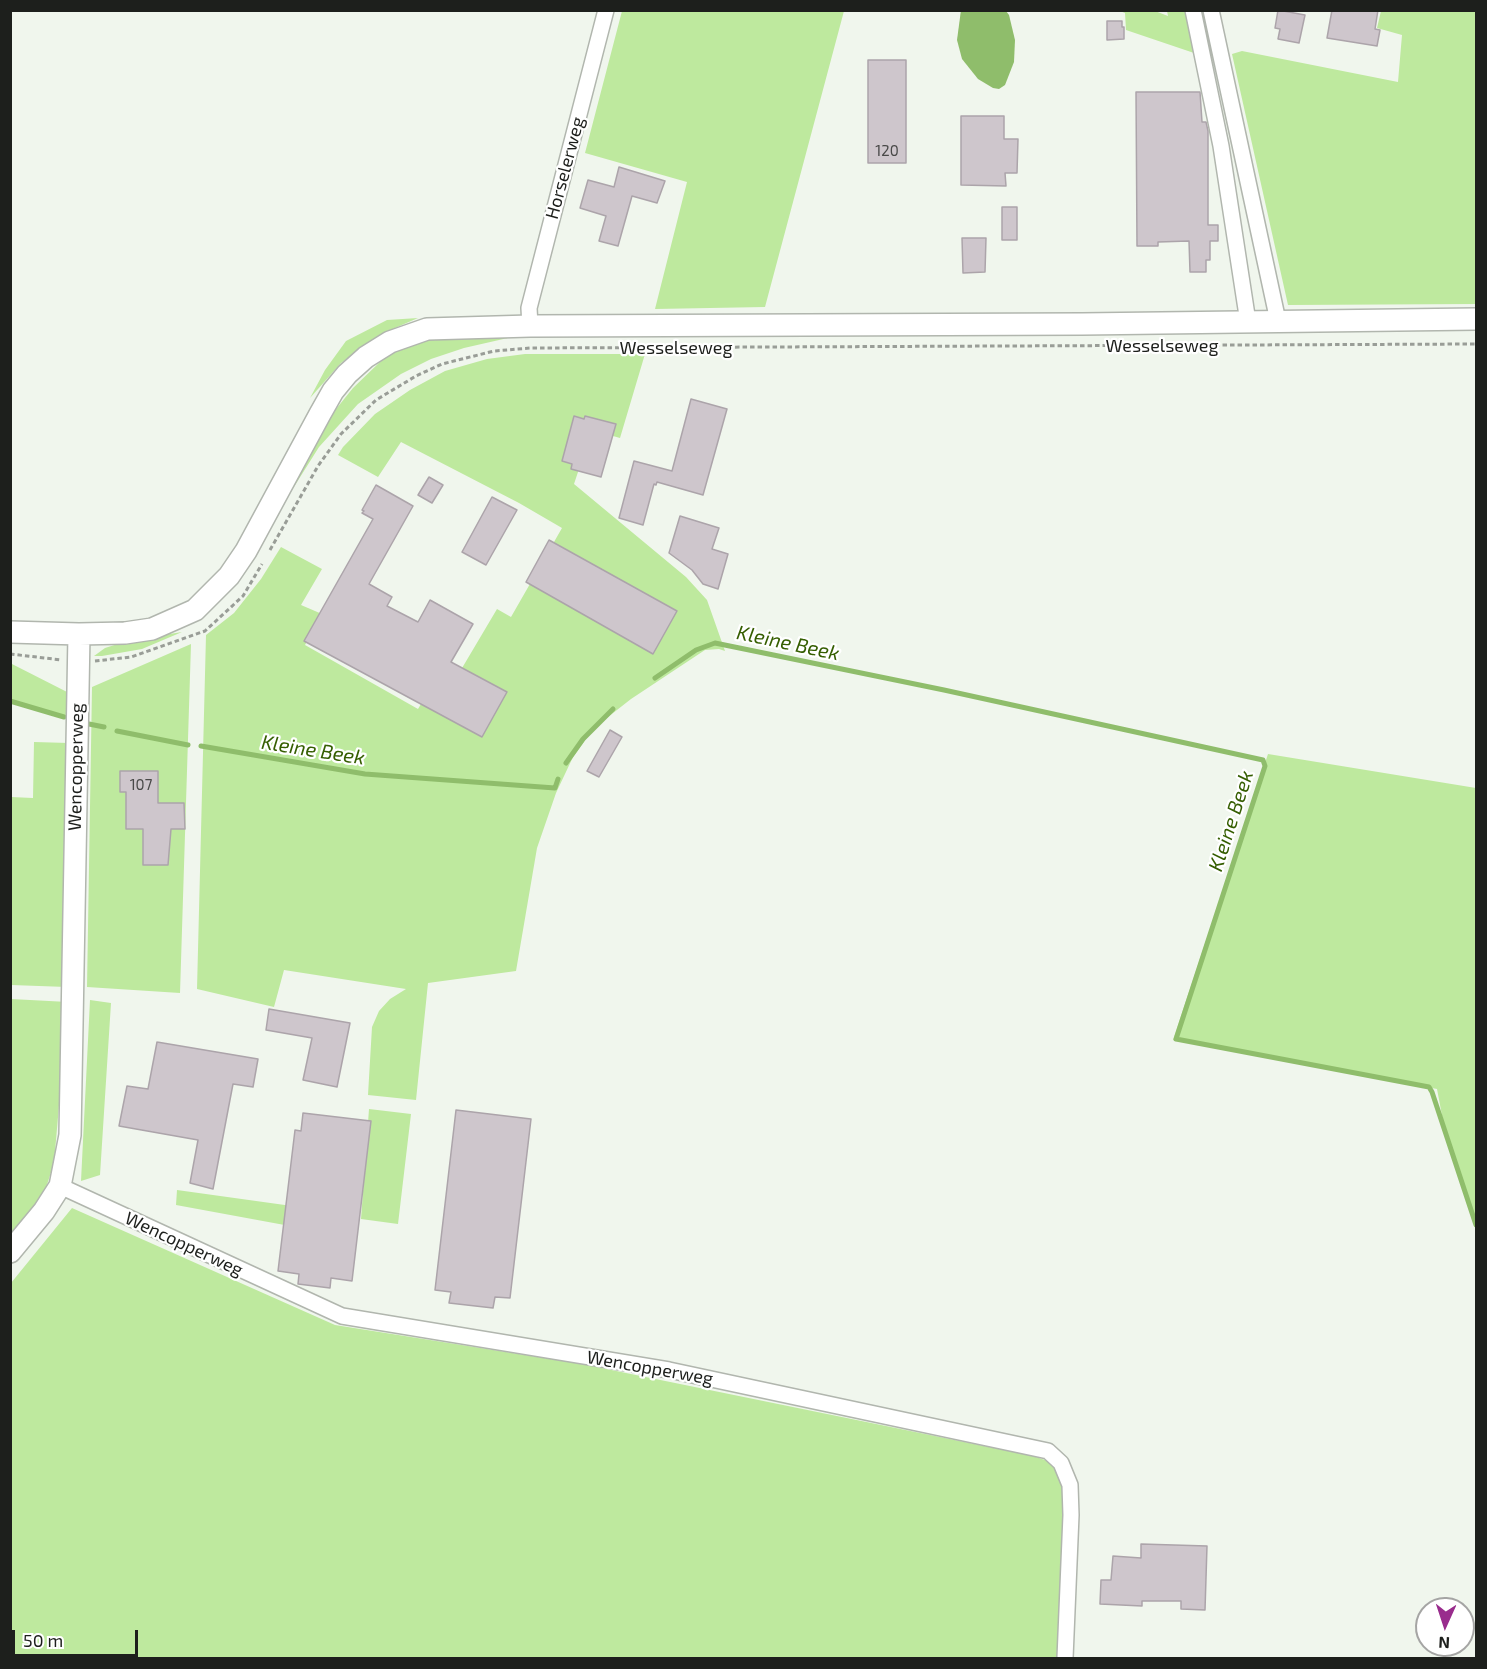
<!DOCTYPE html>
<style>
body{margin:0}
#map{position:relative;width:1487px;height:1669px;overflow:hidden;background:#f0f6ed;font-family:"Exo 2",sans-serif}
canvas{display:block}
.frame{position:absolute;inset:0;border:12px solid #1d1f1c;pointer-events:none}
.north{position:absolute;left:1415px;top:1597px;width:60px;height:60px;box-sizing:border-box;background:#fff;border:2px solid #a5a5a4;border-radius:50%;rotate:183deg;font-size:16px;font-weight:700;line-height:24px;text-align:center;color:#1d1f1c}
.north::after{content:'';display:block;margin:auto;width:21px;height:27px;background:#992c8d;clip-path:polygon(50% 0,100% 100%,50% 72%,0 100%)}
.scale{position:absolute;left:12px;top:1630px;width:126px;height:27px;box-sizing:border-box;border:3px solid #1d1f1c;border-top:0;padding-left:8px;font-size:18px;line-height:21px;white-space:nowrap;color:#1d1f1c;-webkit-text-stroke:4px #fff;paint-order:stroke}
</style>
<div id="map">
<canvas width="1487" height="1669"></canvas>
<div class="frame"></div>
<div class="north">N</div>
<div class="scale">50 m</div>
</div>
<script>
const c = document.querySelector('canvas').getContext('2d');
c.lineJoin = 'round';
function fillPath(path, color) { c.fillStyle = color; c.fill(path, 'evenodd'); }
const poly = rows => new Path2D(rows.map(r => 'M' + r).join(''));
function trace(path, color, width, dash) { c.strokeStyle = color; c.lineWidth = width; c.lineCap = dash ? 'butt' : 'round'; c.setLineDash(dash || []); c.stroke(path); }
function drawText(font, color, halo, rows, align = 'center') {
  c.font = font + ' "Exo 2",sans-serif'; c.lineWidth = 4.5; c.setLineDash([]); c.textBaseline = 'middle'; c.strokeStyle = halo; c.fillStyle = color; for (const [text, x, y, turn = 0] of rows) {
    c.save(); c.translate(x, y); c.rotate((+turn || 0) * Math.PI / 180); c.textAlign = isNaN(turn) ? turn : align; if (halo) c.strokeText(text, 0, 0); c.fillText(text, 0, 0); c.restore();
  }
}
const green = poly([
 [622,11,844,11,765,307,655,309,687,182,585,153],
 [1120,11,1155,11,1168,16,1167,11,1186,11,1194,53,1126,30,1125,13],
 [1381,11,1476,11,1476,304,1288,305,1232,54,1242,51,1398,82,1402,35,1377,28],
 [418,318,395,328,365,345,341,363,310,398,325,370,346,341,387,320],
 [521,335,464,348,431,359,401,374,358,404,319,447,292,490,314,444,332,414,353,388,382,360,411,341,461,336],
 [525,354,645,354,620,438,592,430,574,484,686,577,707,600,725,651,719,649,705,650,631,699,594,728,573,757,556,793,537,848,516,971,428,983,416,1100,368,1095,372,1027,379,1011,390,999,406,989,284,970,274,1007,197,989,206,635,234,613,261,579,281,547,322,569,301,605,322,614,305,645,418,709,436,679,452,685,497,609,511,617,562,528,519,503,401,442,378,477,338,455,343,447,375,414,410,390,445,371,487,359],
 [182,632,142,649,102,656,94,656,105,648,127,641],
 [191,644,180,993,87,987,92,687],
 [10,663,69,693,69,719,11,703],
 [34,742,69,743,67,987,11,985,11,797,33,798],
 [1268,754,1476,788,1476,1227,1444,1126,1437,1089,1173,1040],
 [11,999,68,1002,54,1163,44,1194,11,1234],
 [90,1000,111,1003,100,1175,81,1181],
 [369,1109,411,1114,398,1224,361,1219],
 [177,1190,292,1206,290,1226,176,1205],
 [72,1208,335,1325,582,1364,1033,1456,1048,1461,1059,1470,1065,1489,1061,1658,11,1658,11,1283]
]);
const water = poly([
 [961,10,1006,11,1009,15,1015,40,1014,62,1005,85,999,89,993,88,978,79,962,59,957,40]
]);
const stream = poly([
 [655,678,696,650,715,643,944,690,1263,760,1265,766,1176,1039,1429,1087,1432,1092,1476,1225],
 [10,701,64,717],
 [89,724,104,727],
 [117,731,188,745],
 [201,746,365,774,555,788,558,779],
 [566,763,583,739,613,709]
]);
const building = poly([
 [1278,10,1305,15,1299,43,1278,39,1280,29,1275,28,1278,10],
 [1332,10,1378,10,1375,29,1380,30,1377,46,1327,38,1332,10],
 [1107,21,1122,21,1122,27,1124,27,1124,39,1107,40,1107,21],
 [868,60,906,60,906,163,868,163,868,60],
 [1136,92,1200,92,1202,122,1206,122,1208,131,1208,225,1218,225,1218,241,1210,241,1210,260,1206,260,1206,272,1190,272,1189,241,1158,242,1158,246,1137,246,1136,92],
 [961,116,1004,116,1004,139,1018,139,1017,173,1005,173,1006,186,961,185,961,116],
 [619,167,665,181,657,203,632,196,618,246,599,241,606,216,580,208,588,180,614,187,619,167],
 [1002,207,1017,207,1017,240,1002,240,1002,207],
 [962,238,986,238,985,272,963,273,962,238],
 [691,399,727,409,703,495,657,482,656,485,654,484,643,525,619,518,634,461,672,471,691,399],
 [574,416,584,419,585,416,616,424,601,477,571,469,572,464,562,461,574,416],
 [429,477,443,485,432,503,418,495,429,477],
 [376,485,413,506,369,584,392,597,387,606,418,622,430,600,473,624,451,662,507,692,482,737,304,641,373,519,362,513,364,511,362,510,376,485],
 [492,497,517,510,486,565,462,552,492,497],
 [680,516,719,528,712,549,728,554,718,589,703,584,692,570,669,553,680,516],
 [549,540,677,611,653,654,526,582,549,540],
 [610,730,622,737,599,777,587,771,610,730],
 [120,771,158,771,158,803,184,803,185,829,171,829,168,865,143,865,143,829,126,829,126,792,120,792,120,771],
 [269,1009,350,1023,337,1087,303,1080,312,1038,266,1030,269,1009],
 [157,1042,258,1059,253,1087,233,1084,213,1189,190,1183,198,1140,119,1126,127,1086,148,1089,157,1042],
 [456,1110,531,1119,510,1298,495,1297,493,1308,449,1303,451,1292,435,1290,456,1110],
 [303,1113,371,1121,352,1281,331,1278,330,1288,298,1284,299,1274,278,1271,295,1130,301,1131,303,1113],
 [1141,1544,1207,1546,1205,1610,1181,1609,1181,1601,1142,1601,1142,1606,1100,1604,1101,1580,1111,1580,1113,1556,1141,1558,1141,1544]
]);
const path = poly([
 [270,550,318,466,341,434,376,400,416,376,442,364,494,351,531,348,1476,344],
 [10,654,62,660],
 [95,661,131,657,205,631,243,596,262,564]
]);
const street = poly([
 [1193,10,1221,146,1248,322],
 [1211,10,1278,321],
 [530,326,529,308,606,10],
 [60,1186,342,1316,669,1370,1048,1451,1061,1463,1070,1485,1071,1515,1065,1658]
]);
const secondary = poly([
 [10,632,79,634,125,633,152,629,195,610,229,576,246,551,320,414,333,391,347,374,366,357,390,342,427,329,530,326,1082,324,1476,319],
 [10,1252,44,1211,60,1186,70,1135,79,634]
]);
const numberNames = [
 ["120",887,151],
 ["107",141,785]
];
const streetNames = [
 ["Horselerweg",565,168,-75],
 ["Wesselseweg",1162,346],
 ["Wesselseweg",676,348],
 ["Wencopperweg",76,767,-89],
 ["Wencopperweg",184,1244,25],
 ["Wencopperweg",650,1368,10]
];
const waterNames = [
 ["Kleine Beek",788,643,12],
 ["Kleine Beek",313,750,9],
 ["Kleine Beek",1231,821,-72]
];
fillPath(green, '#bee99e');
fillPath(water, '#8fbd6b');
trace(stream, '#8fbd6b', 5);
fillPath(building, '#cec6cc');
trace(building, '#aca4aa', 1.5);
trace(street, '#b1b6ae', 18);
trace(secondary, '#b1b6ae', 24);
trace(path, '#999d97', 3, [4.5, 3]);
trace(street, '#fff', 15);
trace(secondary, '#fff', 21);
drawText('15px', '#494948', null, numberNames);
drawText('18px', '#1d1f1c', '#fff', streetNames);
drawText('italic 20px', '#355e01', '#fff', waterNames);
</script>
